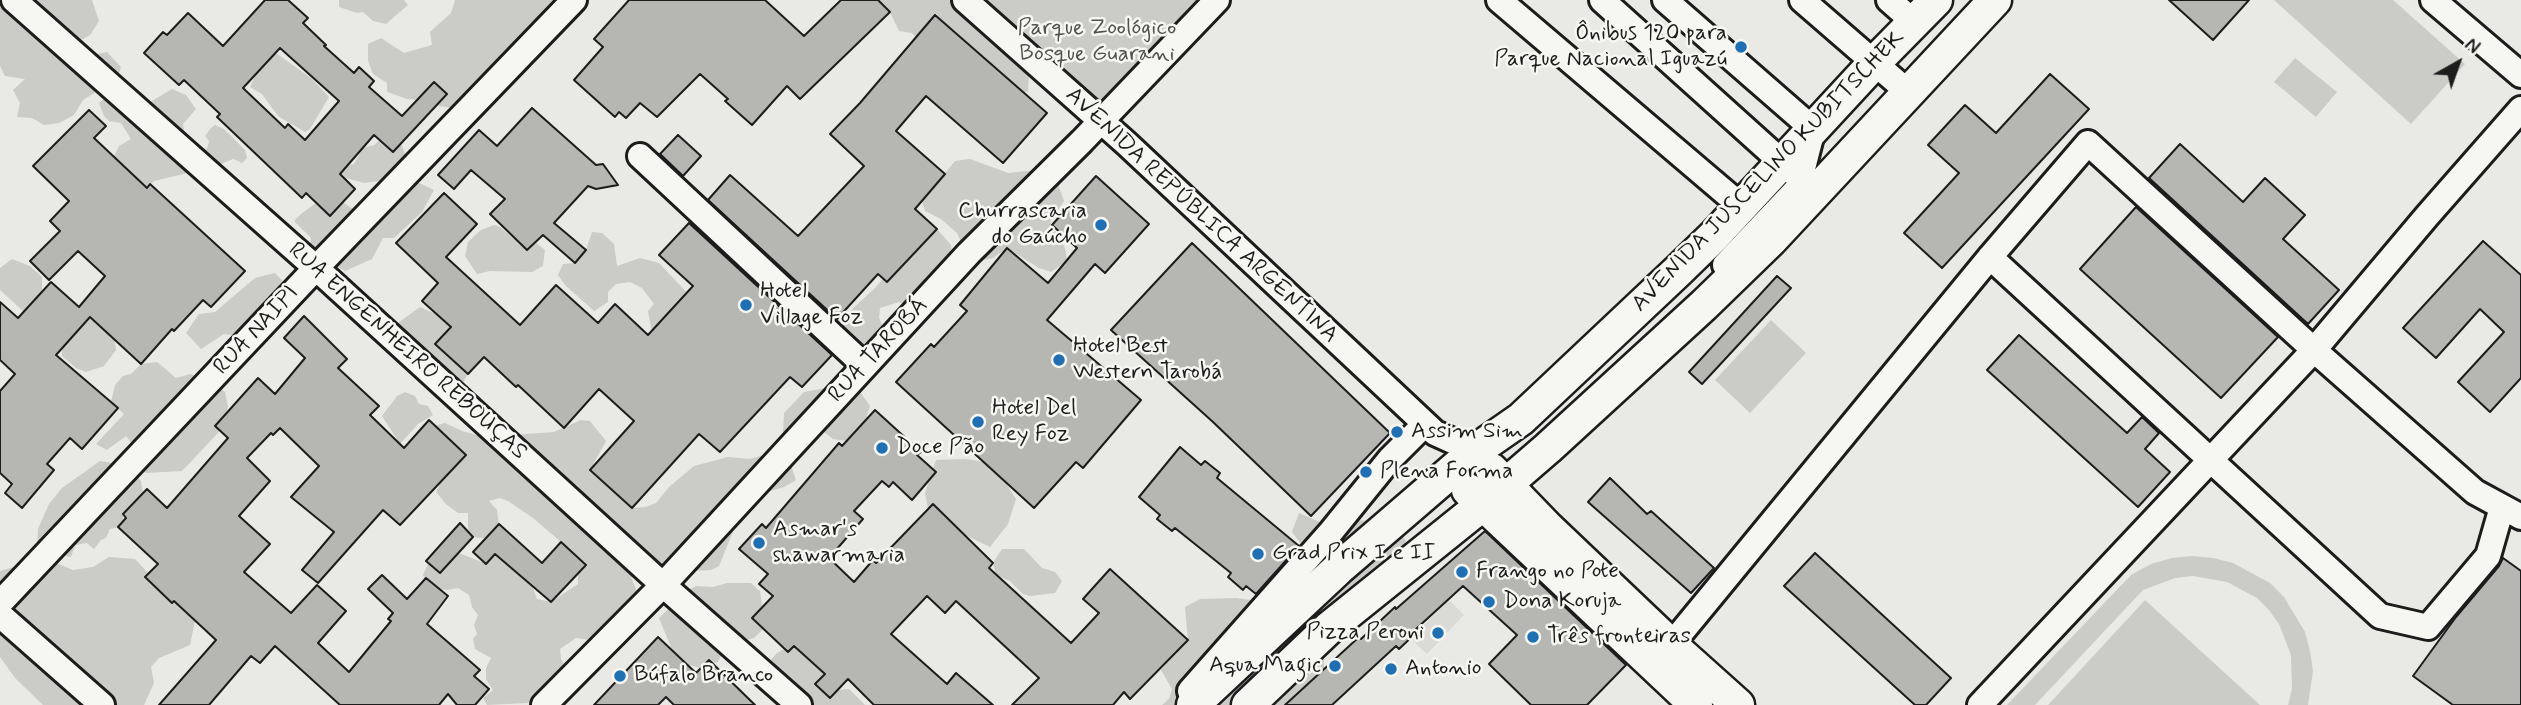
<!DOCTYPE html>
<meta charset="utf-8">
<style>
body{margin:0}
#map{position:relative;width:2521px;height:705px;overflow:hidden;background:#e9e9e5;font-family:Mynerve,sans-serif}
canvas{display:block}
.north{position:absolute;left:2423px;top:28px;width:70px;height:70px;-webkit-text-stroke:5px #f6f6f2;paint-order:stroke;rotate:40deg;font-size:19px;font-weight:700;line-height:28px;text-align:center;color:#1c1c1c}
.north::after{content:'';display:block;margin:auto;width:24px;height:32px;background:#1c1c1c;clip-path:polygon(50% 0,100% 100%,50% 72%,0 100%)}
</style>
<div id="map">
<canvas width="2521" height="705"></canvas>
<div class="north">N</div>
</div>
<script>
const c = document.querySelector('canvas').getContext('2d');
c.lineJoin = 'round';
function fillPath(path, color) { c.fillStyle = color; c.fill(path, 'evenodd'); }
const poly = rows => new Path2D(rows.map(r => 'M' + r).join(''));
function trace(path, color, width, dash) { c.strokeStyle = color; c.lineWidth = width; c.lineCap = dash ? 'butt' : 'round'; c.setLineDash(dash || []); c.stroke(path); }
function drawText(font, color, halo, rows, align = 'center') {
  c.font = font + ' Mynerve,sans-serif'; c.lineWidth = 5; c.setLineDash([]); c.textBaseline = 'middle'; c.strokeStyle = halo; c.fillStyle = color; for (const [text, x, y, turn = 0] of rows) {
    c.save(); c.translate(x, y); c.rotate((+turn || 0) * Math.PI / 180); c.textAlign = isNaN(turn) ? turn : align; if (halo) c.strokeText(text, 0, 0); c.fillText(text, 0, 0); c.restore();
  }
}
const built = poly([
 [1448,599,1464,615,1427,654,1411,639]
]);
const green = poly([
 [0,0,92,0,99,21,90,35,79,41,78,50,93,55,107,52,121,67,117,79,83,100,74,115,59,123,44,125,32,118,17,117,20,103,13,90,25,79,5,76,0,66],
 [339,0,404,0,408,5,386,24,373,21,363,12,357,13,339,7],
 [455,0,573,0,453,108,439,106,430,101,407,99,387,92,387,83,373,74,368,61,368,44,381,38,404,53,432,45,430,32,451,13],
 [878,0,964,0,1030,59,1028,91,1003,103,928,52,912,33,899,31,890,12],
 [986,0,1197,0,1100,103],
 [2274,0,2393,0,2465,64,2411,124],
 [275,48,276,53,311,78,329,97,310,129,305,132,278,116,262,94,250,87,255,76],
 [2295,58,2337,92,2316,117,2274,82],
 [172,89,186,95,196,109,183,124,192,172,154,181,146,189,113,168,114,156,119,146,131,139,121,123,109,121,104,116,99,103,111,93,147,104],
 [215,125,224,129,245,150,247,158,242,163,233,159,213,167,198,148,207,149,209,141,205,136,211,128],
 [309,134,347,166,354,164,363,148,374,145,380,140,401,143,410,168,394,179,364,183,346,178,307,142],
 [970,159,1008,173,1037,170,1054,173,1064,201,1050,222,1065,248,1067,261,1051,272,1039,268,1007,248,993,258,979,261,964,248,957,233,941,219,925,211,922,201,955,161],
 [403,181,417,182,434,190,422,212,394,238,383,238,372,259,345,271,337,266,330,254,309,251,311,238,294,221,301,214,316,203,338,199,359,213],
 [494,225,500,227,527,250,535,242,545,250,543,266,532,272,490,271,477,274,465,256,468,242,481,230],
 [937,229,951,245,952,262,916,308,899,302,880,308,879,318,886,333,863,351,832,321,849,312,877,286,922,230],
 [592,232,602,233,614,244,617,266,640,258,659,263,692,298,653,340,648,311,654,304,642,288,630,282,616,284,608,292,608,302,594,311,565,285,558,275,563,264,575,263,586,250],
 [12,259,30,266,42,277,42,292,24,312,0,290,0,268],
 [275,273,288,287,237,336,224,334,201,349,186,333,199,314,215,312,255,278],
 [420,307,438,315,451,327,436,344,468,374,462,384,453,388,395,325],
 [90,311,114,338,116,350,104,366,86,372,76,368,62,356,62,339],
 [1771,320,1806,353,1750,413,1715,380],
 [157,362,176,378,190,374,213,382,225,392,228,407,218,433,182,471,146,473,130,463,132,444,126,436,107,450,96,444,124,414,111,402,115,385,123,376,131,374,141,364],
 [842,385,858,389,870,406,866,419,846,441,833,439,820,429,783,432,784,413,804,392],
 [405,392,415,396,419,404,428,406,433,415,418,424,400,444,382,416,397,396],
 [581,420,590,421,606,441,590,470,632,508,646,507,656,503,669,487,694,466,728,457,750,459,767,454,790,462,796,480,784,487,749,497,735,512,734,529,719,566,711,570,695,571,679,580,633,564,630,574,641,602,597,641,576,638,560,649,561,659,567,670,548,697,527,703,487,705,483,698,493,690,486,679,486,668,491,658,475,649,473,639,477,634,474,625,478,615,472,607,469,595,458,588,447,590,429,588,423,575,430,560,448,549,482,562,492,554,508,555,531,583,537,599,551,602,578,584,578,574,562,563,564,553,561,542,533,518,508,501,500,498,489,501,497,510,499,526,484,538,473,537,468,529,468,513,458,513,446,504,436,492,445,475,423,429,445,423,462,431,494,440,512,435,554,432],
 [966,459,984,462,1004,480,1016,499,1008,524,990,547,965,535,928,509,925,493,936,460],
 [100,461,125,465,141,481,143,494,123,514,124,526,110,529,106,538,101,540,94,549,87,543,75,545,71,557,37,551,38,529,49,504,62,488],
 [1299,513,1327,525,1333,520,1391,521,1406,541,1401,564,1324,646,1324,676,1303,705,1162,705,1169,699,1172,689,1161,670,1188,640,1185,607,1200,599,1236,598,1266,602,1307,552,1292,532],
 [1002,549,1024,549,1042,568,1055,572,1062,581,1055,593,1030,596,1023,594,1010,581,996,575,993,563],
 [2192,556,2213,558,2233,563,2270,583,2284,597,2305,632,2310,651,2313,671,2308,705,2288,705,2292,688,2291,655,2279,624,2269,610,2257,598,2227,582,2193,576,2175,578,2143,590,2035,705,2007,705,2131,575,2151,564,2172,558],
 [109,557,135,559,150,575,198,606,190,645,159,658,151,667,154,683,144,705,43,705,15,678,0,657,0,571,45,558,73,570,93,567],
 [727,583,751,583,760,591,762,606,752,617,764,628,754,638,725,646,718,662,701,668,689,665,673,652,659,618,685,592,696,586,713,587],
 [2145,600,2260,705,2048,705],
 [799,640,838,690,849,689,865,705,807,705,806,692,793,695,766,666,777,653]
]);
const building = poly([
 [265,0,288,0,308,18,303,23,326,45,324,46,354,73,359,67,374,81,369,87,402,116,434,82,447,94,393,152,374,135,340,174,355,189,330,216,306,193,302,198,258,156,217,117,220,114,184,80,179,85,144,53,163,32,167,35,188,13,223,46,265,0],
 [280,48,339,101,305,140,288,124,285,128,243,88,280,48],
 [629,0,765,0,804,36,841,0,878,0,890,12,800,99,787,86,752,125,725,101,728,99,700,74,657,117,640,103,626,118,619,112,615,117,574,80,603,47,594,39,629,0],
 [2169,0,2249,0,2213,40,2169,0],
 [935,15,1047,113,1003,163,926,96,896,131,945,174,915,209,937,229,887,282,878,274,837,319,708,200,730,175,798,236,864,166,830,134,860,103,935,15],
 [2050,74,2089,109,1942,268,1904,233,1959,173,1928,145,1965,105,1996,133,2050,74],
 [532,108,596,165,603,164,618,185,596,189,588,186,554,223,586,250,575,263,543,235,527,250,490,214,505,199,471,170,454,189,438,175,479,130,497,146,532,108],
 [89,110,106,126,94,138,147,188,150,184,245,271,211,307,203,300,174,331,172,329,141,364,90,317,56,355,118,408,82,449,70,438,47,464,54,470,22,508,5,493,12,484,0,473,0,391,15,374,0,360,0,302,18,318,51,282,79,307,105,276,78,251,49,280,30,261,60,231,50,221,69,201,33,166,89,110],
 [678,135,701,156,683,176,660,154,678,135],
 [2180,144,2243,202,2265,178,2305,215,2283,239,2339,290,2308,324,2149,178,2180,144],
 [1096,176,1149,224,1105,273,1095,264,1047,320,1141,400,1083,468,1076,462,1034,508,896,382,931,344,934,347,967,311,960,305,1007,248,1048,283,1077,248,1052,225,1096,176],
 [444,193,477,224,446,257,520,325,556,285,598,323,615,304,648,335,693,286,659,255,689,223,832,355,802,387,790,377,720,452,699,434,632,508,590,470,634,421,599,389,564,428,518,385,516,387,484,357,468,374,435,344,451,327,422,301,438,283,396,243,444,193],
 [2136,207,2278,337,2221,398,2080,269,2136,207],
 [2483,241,2521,275,2521,378,2490,412,2458,382,2504,332,2480,309,2436,358,2403,328,2483,241],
 [1192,243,1390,433,1311,516,1213,422,1111,330,1192,243],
 [1777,276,1791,288,1702,384,1689,372,1777,276],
 [304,316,347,359,338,368,379,406,370,415,404,448,429,420,466,455,400,525,383,510,318,583,302,570,334,532,291,497,319,466,280,428,273,435,271,433,247,458,270,481,239,516,270,544,244,572,291,613,317,585,346,611,318,643,349,672,391,621,388,619,393,613,368,589,382,575,407,599,426,578,448,596,427,624,480,670,474,676,489,689,475,705,457,705,448,694,439,705,340,705,275,646,260,663,251,656,209,705,159,705,216,640,174,601,172,603,145,577,158,564,118,527,126,518,123,514,147,489,167,508,228,438,215,426,258,378,275,394,305,358,284,338,304,316],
 [2019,335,2127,433,2142,417,2159,433,2145,449,2170,472,2138,507,1987,370,2019,335],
 [875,410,921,452,917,455,936,472,912,500,893,482,889,487,882,481,854,511,863,519,829,558,854,582,873,560,876,563,933,504,993,563,989,568,1071,643,1099,613,1083,599,1110,569,1188,640,1130,699,1124,692,1113,705,1012,705,1039,678,956,601,945,613,927,596,891,634,947,684,956,673,993,705,874,705,848,679,830,698,815,684,825,674,794,646,788,652,752,618,773,596,759,584,768,574,739,549,762,524,766,528,839,443,842,446,875,410],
 [1180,447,1201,465,1205,461,1220,473,1217,478,1299,546,1256,594,1246,586,1243,590,1228,577,1231,573,1175,528,1172,531,1157,519,1160,515,1139,497,1180,447],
 [1610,478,1647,514,1651,511,1714,568,1691,593,1588,502,1610,478],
 [460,523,473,537,440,573,426,561,460,523],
 [499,524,542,563,561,542,586,565,551,602,495,554,486,564,473,552,499,524],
 [1485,531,1626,665,1587,705,1531,705,1489,664,1517,635,1463,586,1416,629,1418,631,1399,649,1396,646,1332,705,1285,705,1359,637,1361,639,1395,607,1396,609,1485,531],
 [1815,553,1951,678,1926,705,1915,705,1784,586,1815,553],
 [2503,558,2521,571,2521,705,2453,705,2413,676,2456,617,2499,566,2503,558],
 [658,637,696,673,709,660,755,705,674,705,666,697,658,705,594,705,658,637]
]);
const minor = poly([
 [14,0,316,268,663,585,799,705],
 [965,0,1127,144,1435,433,1475,451],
 [1499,0,1741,206],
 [1602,0,1794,173],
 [1665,0,1813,129,1798,188,1725,265],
 [1802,0,1907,91],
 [1889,0,1915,23],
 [2433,0,2521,75],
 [640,156,865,366],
 [1990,257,2380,616,2428,627,2488,556,2502,507],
 [0,603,316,268,574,0],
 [0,615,102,705],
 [1671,645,1990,257,2088,143,2314,350,2475,492,2521,517],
 [1190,691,1330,533,1390,459,1425,424],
 [544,705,663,585,969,253,1082,141,1217,0],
 [1980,705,2314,350,2427,216,2521,109]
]);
const major = poly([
 [1492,470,1548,528,1671,645,1738,705],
 [1468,490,1696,705],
 [1193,705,1338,569,1475,451,1521,419,1679,270,1715,235,1875,62,1936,0],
 [1248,705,1329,628,1482,505,1548,448,1704,305,1771,240,1995,0]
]);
const markers = [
 [1741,47,7,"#1f6fb2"],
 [1101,225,7,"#1f6fb2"],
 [746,305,7,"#1f6fb2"],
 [1059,360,7,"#1f6fb2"],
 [978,422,7,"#1f6fb2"],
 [1397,432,7,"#1f6fb2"],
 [882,448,7,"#1f6fb2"],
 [1366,472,7,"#1f6fb2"],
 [759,543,7,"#1f6fb2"],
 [1258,554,7,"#1f6fb2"],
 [1462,572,7,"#1f6fb2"],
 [1489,602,7,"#1f6fb2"],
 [1438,633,7,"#1f6fb2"],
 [1533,637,7,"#1f6fb2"],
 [1335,666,7,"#1f6fb2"],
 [1391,669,7,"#1f6fb2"],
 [620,676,7,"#1f6fb2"]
];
const parkNames = [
 ["Parque Zoológico",1097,29],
 ["Bosque Guarani",1097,55]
];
const poiNames = [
 ["Ônibus 120 para",1727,34,"right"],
 ["Parque Nacional Iguazú",1727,60,"right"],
 ["Churrascaria",1087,212,"right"],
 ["do Gaúcho",1087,238,"right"],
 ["Hotel",760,292],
 ["Village Foz",760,318],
 ["Hotel Best",1073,347],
 ["Western Tarobá",1073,373],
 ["Hotel Del",992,409],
 ["Rey Foz",992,435],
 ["Assim Sim",1411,432],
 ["Doce Pão",896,448],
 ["Plena Forma",1380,472],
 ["Asmar's",773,530],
 ["shawarmaria",773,556],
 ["Grad Prix I e II",1272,554],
 ["Frango no Pote",1476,572],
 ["Dona Koruja",1503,602],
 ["Pizza Peroni",1424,633,"right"],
 ["Três fronteiras",1547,637],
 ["Aqua Magic",1321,666,"right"],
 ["Antonio",1405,669],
 ["Búfalo Branco",634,676]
];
const streetNames = [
 ["AVENIDA JUSCELINO KUBITSCHEK",1769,172,-46],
 ["AVENIDA REPÚBLICA ARGENTINA",1201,216,43],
 ["RUA NAIPI",257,331,-47],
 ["RUA TAROBÁ",879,351,-47],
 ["RUA ENGENHEIRO REBOUÇAS",407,352,42]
];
fillPath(built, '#dadad6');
fillPath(green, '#cbcbc7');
fillPath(building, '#b6b6b3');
trace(building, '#1c1c1c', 2);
trace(minor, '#1c1c1c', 30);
trace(major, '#1c1c1c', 37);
trace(minor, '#f6f6f2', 24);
trace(major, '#f6f6f2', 32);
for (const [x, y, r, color] of markers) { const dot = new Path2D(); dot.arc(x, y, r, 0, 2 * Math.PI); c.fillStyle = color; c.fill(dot); trace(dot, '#f6f6f2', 2.5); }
drawText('23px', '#51514f', '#f6f6f2', parkNames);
drawText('23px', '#1c1c1c', '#f6f6f2', poiNames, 'left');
drawText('23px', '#1c1c1c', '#f6f6f2', streetNames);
</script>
